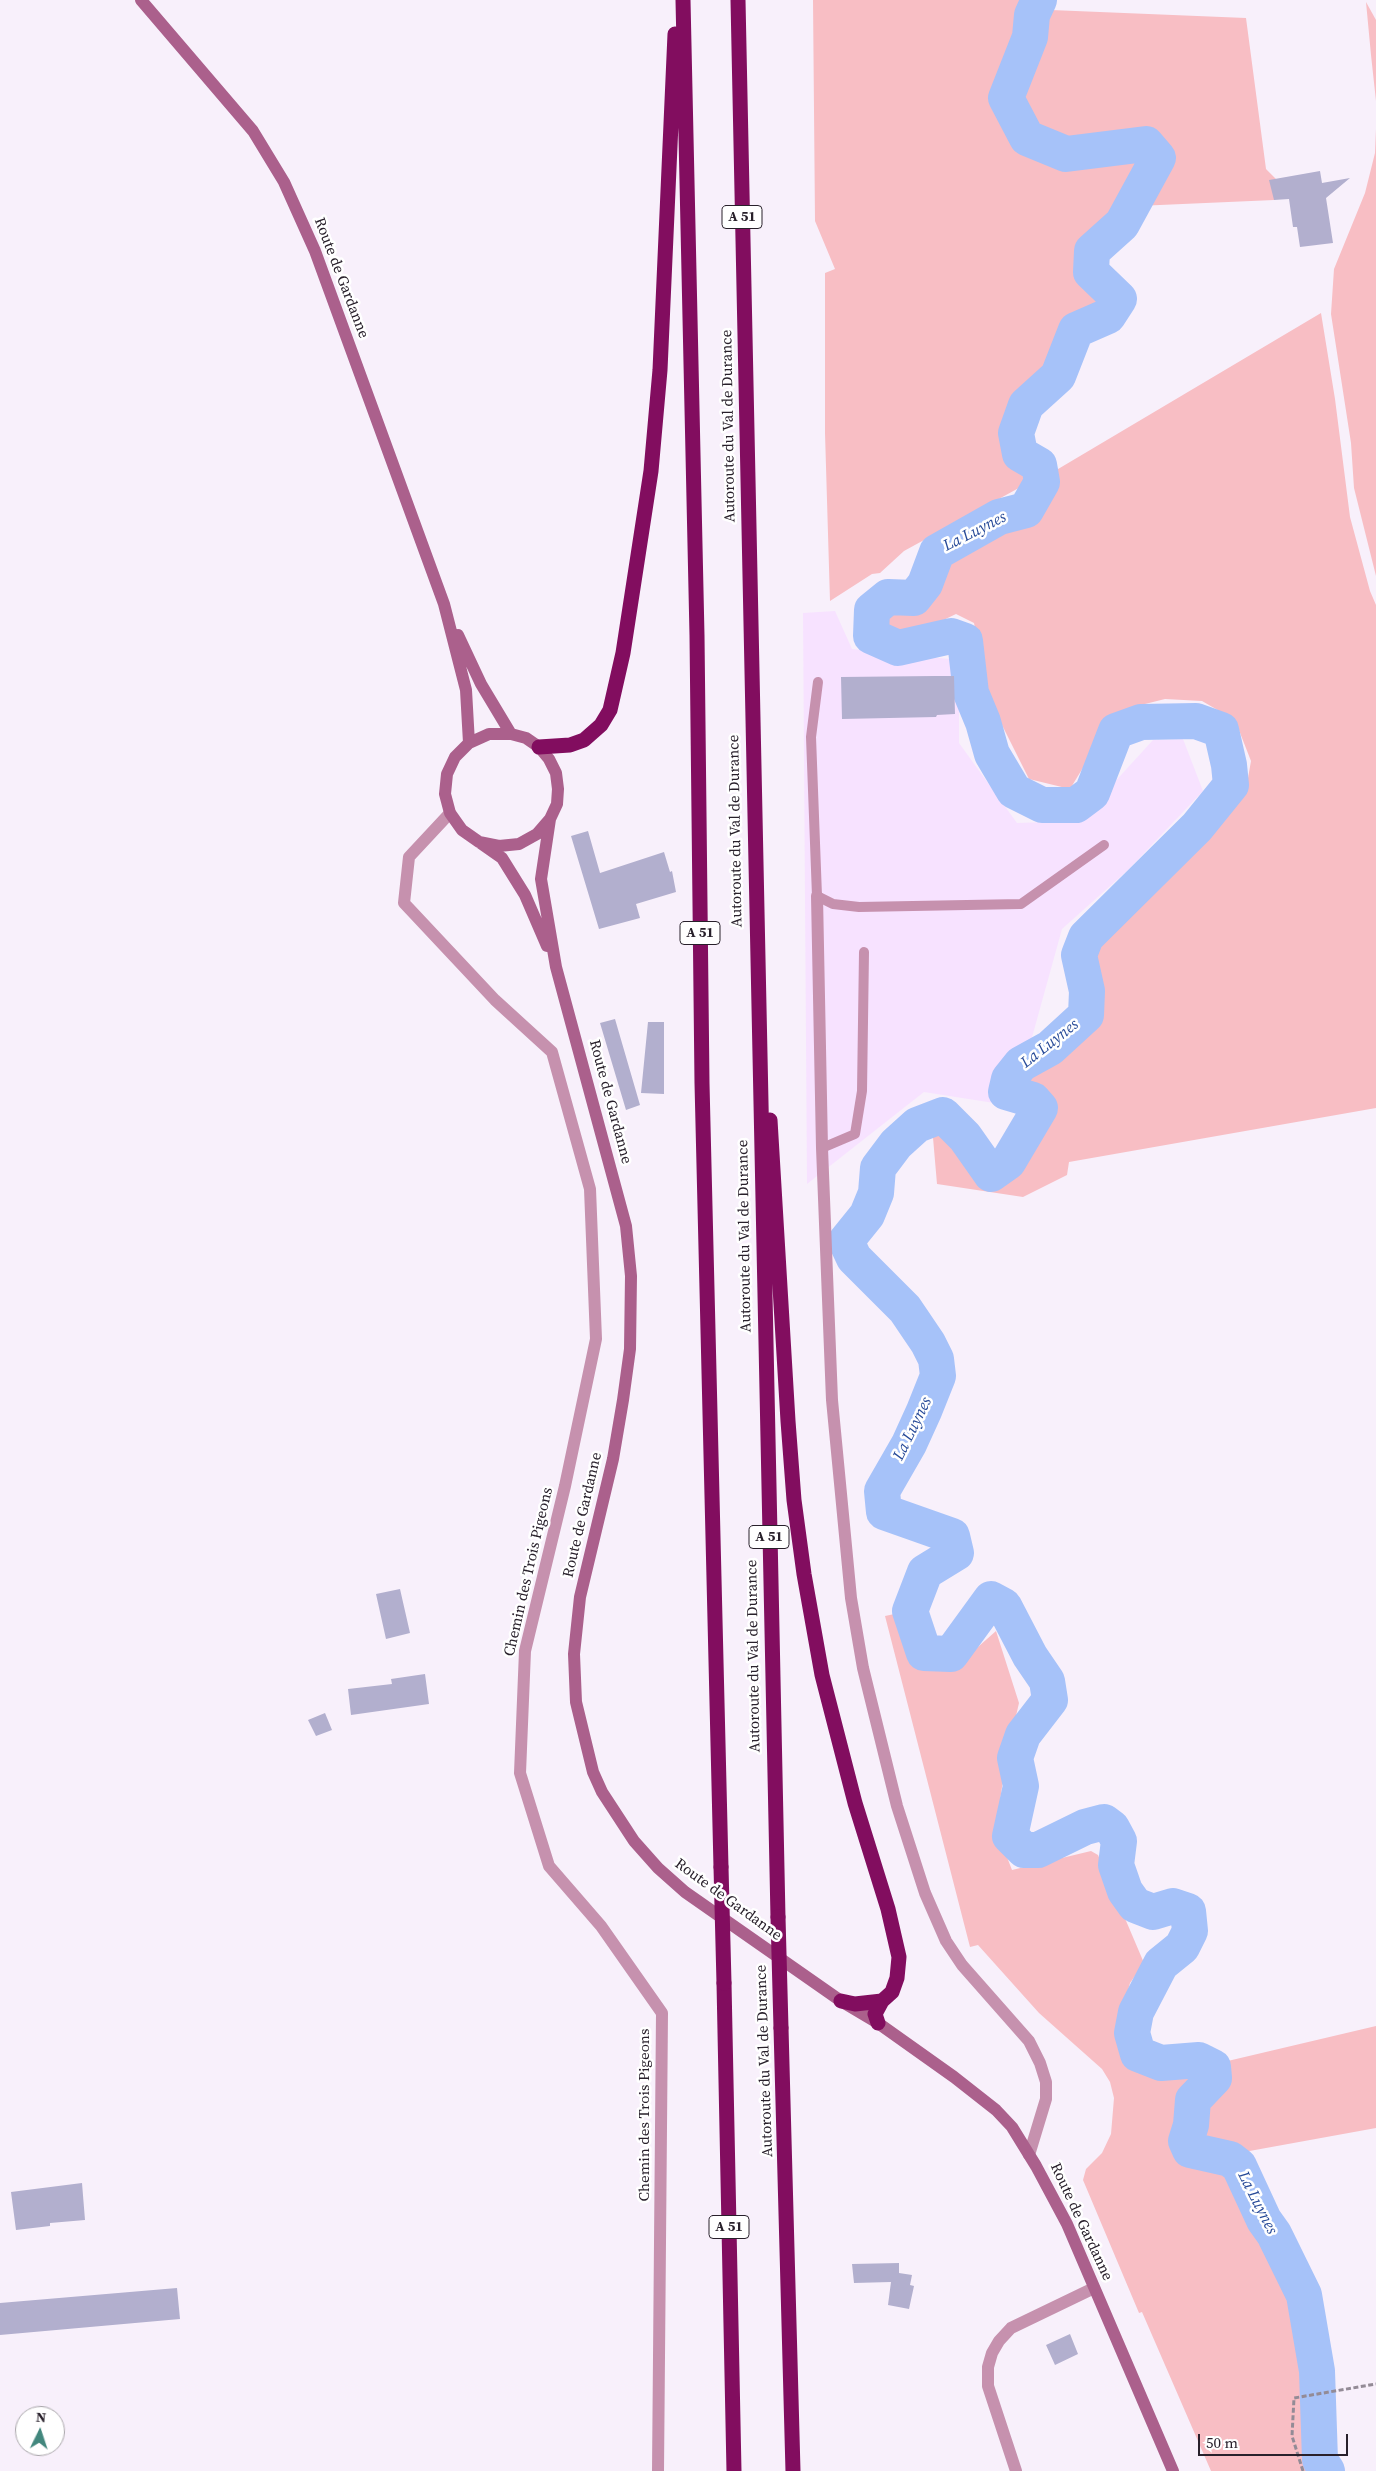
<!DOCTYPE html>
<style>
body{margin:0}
#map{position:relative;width:1376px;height:2471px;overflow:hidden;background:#f8f0fb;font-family:"Source Serif 4",serif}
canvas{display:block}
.north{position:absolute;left:15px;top:2406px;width:50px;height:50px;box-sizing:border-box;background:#fff;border:1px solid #a9a6aa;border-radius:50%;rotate:4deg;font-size:14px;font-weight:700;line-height:20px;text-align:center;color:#28202b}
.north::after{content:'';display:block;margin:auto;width:18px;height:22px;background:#42877d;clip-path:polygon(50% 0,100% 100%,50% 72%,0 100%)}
.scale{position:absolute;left:1198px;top:2434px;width:150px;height:22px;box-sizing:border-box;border:2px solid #28202b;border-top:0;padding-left:6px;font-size:15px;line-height:18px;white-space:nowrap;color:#28202b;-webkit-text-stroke:4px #fff;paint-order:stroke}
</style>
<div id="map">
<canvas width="1376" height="2471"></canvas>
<div class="north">N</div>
<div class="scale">50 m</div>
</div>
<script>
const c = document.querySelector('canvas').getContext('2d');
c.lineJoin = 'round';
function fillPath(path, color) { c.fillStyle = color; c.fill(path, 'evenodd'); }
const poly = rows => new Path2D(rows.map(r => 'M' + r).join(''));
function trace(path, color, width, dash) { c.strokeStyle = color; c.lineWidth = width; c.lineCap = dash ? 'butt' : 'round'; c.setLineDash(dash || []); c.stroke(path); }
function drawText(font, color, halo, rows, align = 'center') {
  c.font = font + ' "Source Serif 4",serif'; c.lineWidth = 5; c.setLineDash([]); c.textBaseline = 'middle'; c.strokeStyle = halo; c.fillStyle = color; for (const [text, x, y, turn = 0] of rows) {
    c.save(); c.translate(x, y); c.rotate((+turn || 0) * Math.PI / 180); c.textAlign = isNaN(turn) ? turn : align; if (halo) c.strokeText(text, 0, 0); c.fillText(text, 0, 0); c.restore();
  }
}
const built = poly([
 [835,611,852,649,959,660,959,743,1017,823,1079,821,1153,740,1183,739,1203,791,1128,870,1062,929,1013,1106,924,1092,807,1184,803,613]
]);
const green = poly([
 [813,0,1034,0,1027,14,1020,48,999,97,1019,135,1037,148,1068,159,1134,149,1146,152,1150,155,1151,160,1120,218,1092,243,1086,263,1088,281,1093,287,1112,296,1113,300,1104,313,1080,322,1073,327,1062,346,1050,377,1024,397,1016,410,1013,449,1016,455,1038,470,1037,478,904,551,880,573,872,574,830,601,825,433,825,273,835,269,815,221],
 [1366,2,1376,20,1376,101,1371,55],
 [1051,10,1246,18,1266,169,1280,183,1274,200,1137,206,1165,161,1163,151,1149,141,1141,136,1121,137,1073,147,1053,142,1044,136,1038,137,1023,124,1016,112,1013,96,1033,41,1038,19,1042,11],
 [1376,129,1376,576,1354,488,1351,443,1331,314,1334,269,1365,193,1375,153],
 [1321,313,1335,399,1350,517,1370,591,1376,605,1376,1108,1069,1162,1067,1175,1023,1197,937,1184,932,1126,939,1121,944,1121,965,1144,981,1170,987,1175,998,1178,1008,1173,1020,1155,1047,1102,1041,1095,1014,1089,1011,1086,1012,1081,1027,1068,1069,1042,1090,1013,1092,1008,1091,993,1083,958,1086,945,1170,867,1185,847,1245,795,1251,761,1235,720,1202,701,1165,699,1129,708,1106,730,1070,789,1029,779,991,703,974,623,956,614,935,624,904,635,880,631,877,625,878,612,891,603,909,604,926,599,932,591,935,570,941,556,993,526,1018,520,1027,515,1046,488,1048,475],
 [904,1612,907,1630,916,1648,928,1664,936,1667,952,1670,996,1631,1019,1703,1006,1759,996,1829,1012,1870,1091,1851,1098,1855,1144,1963,1130,1983,1118,2028,1124,2053,1132,2054,1137,2059,1148,2066,1175,2068,1204,2066,1210,2073,1190,2100,1190,2111,1181,2137,1182,2147,1186,2153,1222,2163,1233,2169,1257,2223,1271,2237,1297,2293,1312,2361,1316,2394,1313,2424,1315,2452,1321,2471,1211,2471,1142,2312,1139,2313,1083,2180,1086,2169,1102,2153,1111,2134,1114,2098,1110,2082,1102,2069,1039,2013,978,1945,970,1947,885,1616],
 [1376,2026,1376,2128,1233,2154,1200,2149,1191,2143,1190,2138,1196,2123,1194,2108,1219,2077,1215,2064]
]);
const river = poly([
 [1039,0,1032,15,1030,37,1006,98,1027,138,1066,154,1146,144,1158,158,1122,224,1092,251,1091,272,1119,299,1108,316,1076,330,1058,376,1026,405,1016,433,1020,454,1039,465,1042,482,1026,510,999,517,937,552,925,584,914,598,888,597,872,610,871,636,898,648,951,636,965,641,971,693,983,722,992,754,1014,791,1042,805,1076,805,1092,793,1116,731,1141,722,1196,721,1221,730,1229,765,1231,785,1197,827,1086,937,1079,955,1087,991,1086,1015,1050,1048,1021,1064,1009,1079,1006,1092,1033,1100,1040,1108,1008,1162,991,1174,965,1137,943,1115,917,1125,896,1144,878,1168,876,1193,867,1215,846,1241,854,1258,905,1309,928,1343,936,1359,938,1376,924,1411,909,1444,882,1491,884,1512,952,1536,956,1553,925,1572,910,1611,924,1653,951,1654,991,1599,1004,1606,1030,1656,1047,1681,1050,1700,1023,1735,1015,1758,1021,1786,1010,1836,1024,1850,1038,1850,1085,1827,1104,1822,1112,1828,1119,1841,1116,1865,1125,1891,1135,1905,1153,1912,1173,1906,1188,1911,1190,1931,1182,1947,1161,1964,1136,2012,1132,2033,1138,2054,1161,2063,1199,2060,1213,2067,1214,2078,1193,2100,1191,2125,1186,2141,1190,2150,1230,2159,1239,2166,1264,2220,1274,2234,1304,2295,1317,2371,1320,2460,1327,2471]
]);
const building = poly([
 [1320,171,1322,183,1350,178,1326,198,1333,243,1300,247,1297,227,1293,227,1289,199,1274,200,1269,180],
 [935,676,954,676,955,714,937,715,936,717,842,719,841,677],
 [588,831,600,873,664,852,670,872,672,871,676,892,636,904,640,918,599,929,571,836],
 [615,1019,640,1105,626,1110,600,1023],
 [648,1022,664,1022,664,1094,641,1093],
 [400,1589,410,1633,386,1639,376,1594],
 [425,1674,429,1704,351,1715,348,1689,392,1684,391,1679],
 [325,1713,332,1730,316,1736,308,1720],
 [82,2183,85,2220,50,2223,50,2226,16,2230,11,2192],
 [899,2263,899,2273,912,2275,910,2285,914,2286,909,2309,888,2305,891,2282,854,2283,852,2264],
 [177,2288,180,2319,0,2335,0,2303],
 [1070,2334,1078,2354,1055,2365,1046,2345]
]);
const path = poly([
 [1303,2471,1292,2436,1294,2398,1376,2384]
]);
const lane = poly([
 [818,682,811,737,817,896,833,904,859,907,1021,904,1104,845],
 [822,1148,855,1134,862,1091,864,952]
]);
const street = poly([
 [450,813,409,857,404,903,495,1000,552,1052,590,1189,596,1339,565,1486,525,1651,520,1773,549,1866,601,1926,662,2013,658,2471],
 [817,896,822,1148,832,1400,851,1598,863,1668,897,1806,925,1893,946,1941,962,1965,1029,2041,1040,2063,1046,2082,1046,2099,1029,2155],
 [1016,2471,988,2386,988,2367,992,2353,999,2341,1011,2328,1094,2288]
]);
const secondary = poly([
 [141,0,253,131,284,182,315,251,444,604,466,690,469,743],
 [458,635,481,684,511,734],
 [550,819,541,879,556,967,626,1226,631,1276,630,1349,623,1400,613,1459,580,1597,574,1654,576,1702,593,1772,602,1792,634,1841,658,1868,685,1892,841,2001,878,2023,954,2077,996,2110,1012,2127,1036,2166,1067,2224,1173,2471],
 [479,842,499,846,519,844,537,834,550,819,557,804,558,789,556,773,549,759,539,747,526,738,511,734,489,734,469,743,455,757,447,774,445,794,450,813,462,830,502,858,525,895,547,946]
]);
const highway = poly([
 [683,0,697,635,702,1083,721,1867],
 [738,0,778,1917],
 [539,747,570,745,584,740,601,725,610,710,623,653,651,471,660,370,675,34],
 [770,1120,788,1421,794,1500,804,1574,822,1675,855,1803,888,1909,899,1957,897,1978,892,1992,882,2001,875,2014,878,2023],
 [724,1983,734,2471],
 [841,2001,855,2004,882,2001],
 [781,2028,793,2471]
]);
const highwayBridge = poly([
 [721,1867,724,1983],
 [778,1917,781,2028]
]);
const shields = [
 [742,217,40],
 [700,933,40],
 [769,1537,40],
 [729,2227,40]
];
const shieldNames = [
 ["A 51",742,217],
 ["A 51",700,933],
 ["A 51",769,1537],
 ["A 51",729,2227]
];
const streetNames = [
 ["Route de Gardanne",341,278,69],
 ["Autoroute du Val de Durance",729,426,-91],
 ["Autoroute du Val de Durance",736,831,-91],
 ["Route de Gardanne",610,1102,75],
 ["Autoroute du Val de Durance",745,1236,-91],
 ["Route de Gardanne",583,1515,-77],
 ["Chemin des Trois Pigeons",529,1572,-77],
 ["Autoroute du Val de Durance",754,1656,-91],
 ["Route de Gardanne",728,1900,36],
 ["Autoroute du Val de Durance",765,2061,-92],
 ["Chemin des Trois Pigeons",645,2115,-90],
 ["Route de Gardanne",1081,2222,65]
];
const waterNames = [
 ["La Luynes",975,532,-27],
 ["La Luynes",1050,1044,-38],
 ["La Luynes",913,1429,-64],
 ["La Luynes",1257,2203,63]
];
fillPath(built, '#f7e2ff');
fillPath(green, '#f8bec4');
trace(river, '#a6c2f9', 36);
fillPath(building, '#b2afce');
trace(path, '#938b96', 3, [5, 2.5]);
trace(lane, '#c691ae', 10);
trace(street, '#c691ae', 12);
trace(secondary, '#ab608c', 12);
trace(highway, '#820d5f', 15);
trace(highwayBridge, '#820d5f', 15);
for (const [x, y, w] of shields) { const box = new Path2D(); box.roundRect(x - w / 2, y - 11.5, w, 23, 4); c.fillStyle = '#fff'; c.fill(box); trace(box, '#28202b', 1); }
drawText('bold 14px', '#28202b', null, shieldNames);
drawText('15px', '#28202b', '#fff', streetNames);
drawText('italic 16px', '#274a98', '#fff', waterNames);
</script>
